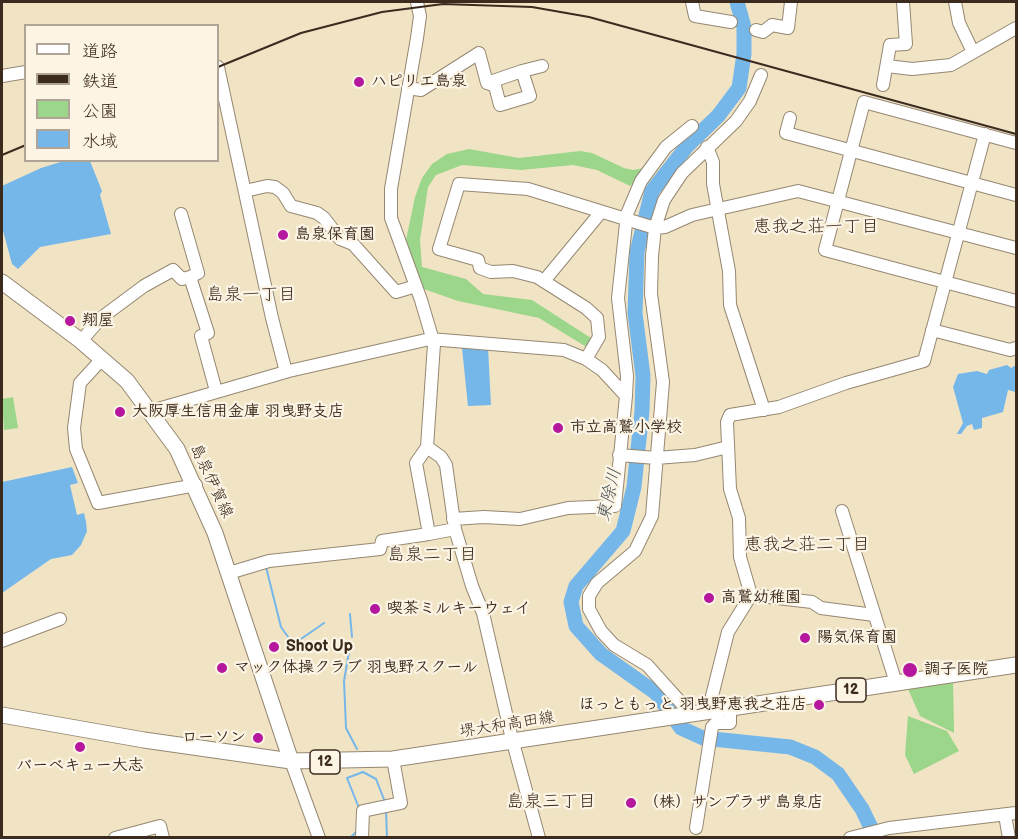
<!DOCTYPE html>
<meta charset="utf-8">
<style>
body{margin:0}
#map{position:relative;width:1018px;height:839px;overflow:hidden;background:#f0e4c5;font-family:"Balsamiq Sans","Klee One",sans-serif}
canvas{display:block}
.frame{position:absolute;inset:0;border:3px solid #3b2a1e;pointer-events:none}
.legend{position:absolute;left:24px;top:24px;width:195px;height:138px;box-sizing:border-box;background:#fcf5e5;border:2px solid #afa495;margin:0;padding:8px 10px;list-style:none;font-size:18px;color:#3b2a1e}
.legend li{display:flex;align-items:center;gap:12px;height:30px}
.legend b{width:30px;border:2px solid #afa495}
</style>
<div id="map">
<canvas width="1018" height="839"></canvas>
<div class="frame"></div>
<ul class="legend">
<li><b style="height:8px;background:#fff"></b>道路</li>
<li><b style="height:8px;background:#3b2a1e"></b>鉄道</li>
<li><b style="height:16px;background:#9cd68a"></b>公園</li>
<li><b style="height:16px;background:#76b7ea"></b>水域</li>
</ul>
</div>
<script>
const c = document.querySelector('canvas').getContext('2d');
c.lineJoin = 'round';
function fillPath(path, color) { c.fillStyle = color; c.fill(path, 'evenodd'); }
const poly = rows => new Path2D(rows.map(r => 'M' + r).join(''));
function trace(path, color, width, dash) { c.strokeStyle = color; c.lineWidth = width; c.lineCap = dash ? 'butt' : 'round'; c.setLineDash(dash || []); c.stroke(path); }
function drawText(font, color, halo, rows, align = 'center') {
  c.font = font + ' "Balsamiq Sans","Klee One",sans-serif'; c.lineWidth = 4.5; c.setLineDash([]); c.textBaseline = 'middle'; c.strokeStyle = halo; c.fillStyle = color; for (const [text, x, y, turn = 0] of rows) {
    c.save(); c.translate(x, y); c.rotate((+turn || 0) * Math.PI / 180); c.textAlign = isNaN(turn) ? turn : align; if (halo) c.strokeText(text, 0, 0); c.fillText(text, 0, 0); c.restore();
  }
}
const green = poly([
 [469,149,519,158,580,151,592,153,624,168,633,170,649,167,630,186,597,170,573,165,521,170,462,165,436,175,428,187,420,240,422,267,466,279,483,294,532,300,594,340,588,348,539,318,458,301,421,288,406,240,415,197,422,178,432,164,447,154],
 [13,397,18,428,4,430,2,399],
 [953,682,954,729,954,733,920,716,908,689],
 [908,716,947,731,959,751,914,774,905,755]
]);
const water = poly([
 [67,160,90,161,102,191,100,195,111,234,40,247,18,269,12,264,2,227,2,186,41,168],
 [488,347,491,405,468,406,462,348],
 [1007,365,1011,368,1016,365,1016,392,1008,390,1003,412,982,418,982,428,974,430,972,424,967,426,961,434,957,434,963,423,953,387,958,374,977,371,987,374,989,370],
 [72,467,78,483,70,485,77,515,84,513,86,522,87,531,81,545,72,555,51,559,2,593,2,482]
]);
const stream = poly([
 [266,567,281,627,291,641,298,641,324,623],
 [350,614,352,637],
 [350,646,344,681,346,728,357,749],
 [359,808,347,778,363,772,376,779,385,802],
 [386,810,387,838],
 [350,838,357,831]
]);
const river = poly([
 [737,2,744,27,744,54,739,88,718,116,688,145,652,191,637,252,635,313,643,376,642,411,634,487,623,531,576,586,571,602,576,626,601,654,656,693,681,728,703,738,790,747,815,757,838,774,862,809,876,838]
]);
const minor = poly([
 [417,2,420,16,417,38,391,189,391,218,421,300,434,344,427,447,441,457,446,465,455,529,472,586,483,613,511,735,539,838],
 [692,2,695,16,731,22],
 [955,2,959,23,973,52],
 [756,30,763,32,772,25,788,28,791,2],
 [887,66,912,69,951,65,1016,28],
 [218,67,272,318,285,368,289,371],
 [2,76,26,72],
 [487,83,522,71],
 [883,85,890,45,906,44,903,2],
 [408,88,421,90,479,53,487,83,495,86,500,105,530,96,522,71,542,66],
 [790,118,786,133,1016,195],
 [1016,143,864,102,825,250,1016,301],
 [707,147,713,162,713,184,729,271,730,305,764,410],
 [245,191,267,186,275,187,283,193,291,206,317,213,324,218,340,239,353,244,396,292,416,286],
 [181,214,198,273,190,277,208,333,201,336,216,391],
 [544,281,601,212],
 [932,330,1010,350,1016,348],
 [81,341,101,318,144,286,173,270,182,279,190,277],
 [102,359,80,383,74,428,76,449,98,503,196,485],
 [586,359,599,337,597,318,586,308,537,277,513,271,491,272,480,268,478,260,439,249,459,184,528,189,655,228,665,227,692,215,798,191,1016,248],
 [626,396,627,376,618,298,627,214,641,181,666,147,692,126],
 [151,411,289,371,430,339,564,350,586,359,602,370,626,396,615,506,568,508,520,519,484,517,453,519],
 [619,455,656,458,695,455,728,447],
 [842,511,896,683],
 [429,534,455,529],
 [229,573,269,561,380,549,382,541,429,534,416,463,427,447],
 [874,615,821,608,812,602,751,595,740,557,739,518,730,489,727,422,730,415,779,407,846,383,924,361,985,134],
 [2,641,60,619],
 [708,712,728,632,751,595],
 [692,715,647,665,614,645,601,631,589,609,589,596,597,583,635,551,652,516,663,382,651,294,652,256,655,228,664,200,682,173,736,121,750,101,761,75],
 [291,761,319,838],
 [1005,815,1009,838],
 [696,828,712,727,716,723,730,723,730,709],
 [115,838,160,826,163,838],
 [362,838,363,811,401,803,393,759],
 [850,838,889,828,1016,813]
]);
const major = poly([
 [2,282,81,341,127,381,177,449,215,533,291,761],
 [2,715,144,740,291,761,393,759,1016,665]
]);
const rail = poly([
 [218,67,301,33,382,12,443,4,532,7,589,17,1016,134],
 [2,155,26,145]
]);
const markers = [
 [359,82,6,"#b5179e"],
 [283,235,6,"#b5179e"],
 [70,321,6,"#b5179e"],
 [120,412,6,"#b5179e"],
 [558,428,6,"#b5179e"],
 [709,598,6,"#b5179e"],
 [375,609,6,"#b5179e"],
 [805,638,6,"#b5179e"],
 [274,647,6,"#b5179e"],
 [222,668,6,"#b5179e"],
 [910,670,8,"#b5179e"],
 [819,705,6,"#b5179e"],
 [258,738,6,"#b5179e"],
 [80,747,6,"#b5179e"],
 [631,803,6,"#b5179e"]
];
const shields = [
 [851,690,30],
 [325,762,30]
];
const shieldNames = [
 ["12",851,690],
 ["12",325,762]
];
const poiNames = [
 ["ハピリエ島泉",371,82],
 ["島泉保育園",295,235],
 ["翔屋",82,321],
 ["大阪厚生信用金庫 羽曳野支店",132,412],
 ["市立高鷲小学校",570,428],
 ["高鷲幼稚園",721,598],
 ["喫茶ミルキーウェイ",387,609],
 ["陽気保育園",817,638],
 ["Shoot Up",286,647],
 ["マック体操クラブ 羽曳野スクール",234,668],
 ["調子医院",924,670],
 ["ほっともっと 羽曳野恵我之荘店",807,705,"right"],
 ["ローソン",246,738,"right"],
 ["バーベキュー大志",80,766,"center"],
 ["（株）サンプラザ 島泉店",643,803]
];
const streetNames = [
 ["島泉伊賀線",211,481,65],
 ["堺大和高田線",507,725,-9]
];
const neighbourhoodNames = [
 ["恵我之荘一丁目",816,227],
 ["島泉一丁目",251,295],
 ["恵我之荘二丁目",807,545],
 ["島泉二丁目",432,555],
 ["島泉三丁目",551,802]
];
const waterNames = [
 ["東除川",610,495,-77]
];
fillPath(green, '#9cd68a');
fillPath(water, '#76b7ea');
trace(stream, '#76b7ea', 2);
trace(river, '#76b7ea', 15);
trace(minor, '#968772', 14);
trace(major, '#968772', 17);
trace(minor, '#fff', 12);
trace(major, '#fff', 15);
trace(rail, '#3b2a1e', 2);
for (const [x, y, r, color] of markers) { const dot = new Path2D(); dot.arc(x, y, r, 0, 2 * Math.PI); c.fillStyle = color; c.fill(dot); trace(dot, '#fcf5e5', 2); }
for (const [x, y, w] of shields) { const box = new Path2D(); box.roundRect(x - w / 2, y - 12, w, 24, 4.5); c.fillStyle = '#fcf5e5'; c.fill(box); trace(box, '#3b2a1e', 1.5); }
drawText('bold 15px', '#3b2a1e', null, shieldNames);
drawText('bold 16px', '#3b2a1e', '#fcf5e5', poiNames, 'left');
drawText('16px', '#3b2a1e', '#fcf5e5', streetNames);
drawText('18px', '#3b2a1e', '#fcf5e5', neighbourhoodNames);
drawText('italic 18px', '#4d545b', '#fcf5e5', waterNames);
</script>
